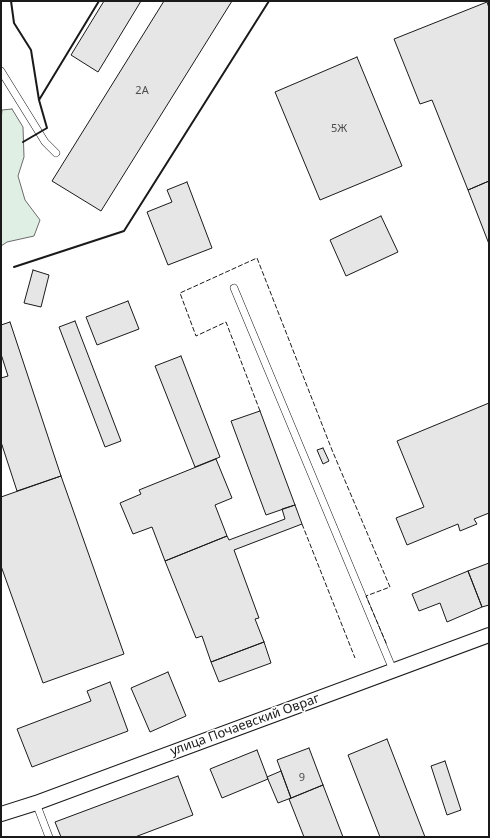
<!DOCTYPE html>
<meta charset="utf-8">
<style>
body{margin:0}
#map{position:relative;width:490px;height:838px;overflow:hidden;background:#fff;font-family:"Noto Sans",sans-serif}
canvas{display:block}
.frame{position:absolute;inset:0;border:2px solid #1a1a1a;pointer-events:none}
</style>
<div id="map">
<canvas width="490" height="838"></canvas>
<div class="frame"></div>
</div>
<script>
const c = document.querySelector('canvas').getContext('2d');
c.lineJoin = 'round';
function fillPath(path, color) { c.fillStyle = color; c.fill(path, 'evenodd'); }
const poly = rows => new Path2D(rows.map(r => 'M' + r).join(''));
function trace(path, color, width, dash) { c.strokeStyle = color; c.lineWidth = width; c.lineCap = dash ? 'butt' : 'round'; c.setLineDash(dash || []); c.stroke(path); }
function drawText(font, color, halo, rows, align = 'center') {
  c.font = font + ' "Noto Sans",sans-serif'; c.lineWidth = 3; c.setLineDash([]); c.textBaseline = 'middle'; c.strokeStyle = halo; c.fillStyle = color; for (const [text, x, y, turn = 0] of rows) {
    c.save(); c.translate(x, y); c.rotate((+turn || 0) * Math.PI / 180); c.textAlign = isNaN(turn) ? turn : align; if (halo) c.strokeText(text, 0, 0); c.fillText(text, 0, 0); c.restore();
  }
}
const green = poly([
 [12,109,23,127,24,157,18,176,25,200,40,220,34,236,7,242,1,246,1,120,2,110,12,109]
]);
const building = poly([
 [104,1,141,1,98,72,71,55,104,1],
 [164,1,232,1,101,211,52,181,164,1],
 [487,2,489,8,489,181,468,190,432,100,420,104,394,39,487,2],
 [357,57,402,166,320,200,275,92,357,57],
 [489,181,489,244,468,190,489,181],
 [187,182,212,248,168,265,147,212,172,202,167,190,187,182],
 [381,216,398,252,346,276,330,240,381,216],
 [33,270,49,275,41,307,24,303,33,270],
 [128,301,139,329,97,345,86,317,128,301],
 [75,321,121,441,105,447,59,327,75,321],
 [10,322,61,476,17,491,1,442,1,378,8,376,1,354,1,325,10,322],
 [181,356,220,457,195,467,155,366,181,356],
 [489,403,489,513,474,519,477,524,460,531,458,524,407,545,396,518,424,507,397,441,489,403],
 [260,411,295,505,266,515,231,421,260,411],
 [323,448,329,461,323,464,317,450,323,448],
 [216,459,232,498,215,505,227,536,165,561,152,527,133,534,120,503,141,494,139,490,216,459],
 [61,476,124,654,43,683,1,566,1,497,61,476],
 [295,505,302,524,234,550,259,618,255,619,264,642,211,662,202,636,196,638,165,561,227,536,229,540,285,519,282,509,295,505],
 [489,563,489,605,482,607,468,571,489,563],
 [468,571,482,607,447,622,440,603,419,611,412,594,468,571],
 [264,642,271,663,219,682,211,662,264,642],
 [168,672,186,716,150,732,131,688,168,672],
 [110,682,128,731,32,767,17,729,91,701,87,691,110,682],
 [387,739,425,837,380,837,348,755,387,739],
 [309,748,323,785,291,798,277,760,309,748],
 [257,750,268,779,222,798,210,769,257,750],
 [445,761,461,810,447,815,431,766,445,761],
 [281,771,291,798,278,803,267,777,281,771],
 [178,776,193,815,135,837,61,837,55,822,178,776],
 [323,785,343,837,304,837,289,799,323,785]
]);
const lane = poly([
 [1,71,45,142,56,153],
 [234,288,393,670],
 [36,803,49,837]
]);
const street = poly([
 [1,814,36,803,489,635]
]);
const fence = poly([
 [260,411,226,322,196,336,180,293,257,258,332,450,390,587,366,596,387,645],
 [302,524,355,658]
]);
const wall = poly([
 [11,1,14,23,31,50,39,100,99,1],
 [23,142,47,128,39,100],
 [14,267,124,231,269,1]
]);
const numberNames = [
 ["2А",142,91],
 ["5Ж",339,129],
 ["9",302,778]
];
const streetNames = [
 ["улица Почаевский Овраг",245,725,-20]
];
fillPath(green, '#e0efe3');
trace(green, '#6a6a6a', 1);
fillPath(building, '#e6e6e6');
trace(building, '#1a1a1a', 1);
trace(lane, '#1a1a1a', 8);
trace(street, '#1a1a1a', 16);
trace(lane, '#fff', 7);
trace(street, '#fff', 14);
trace(fence, '#1a1a1a', 1, [5, 2]);
trace(wall, '#1a1a1a', 2);
drawText('11px', '#4d4d4d', null, numberNames);
drawText('13px', '#1a1a1a', '#fff', streetNames);
</script>
